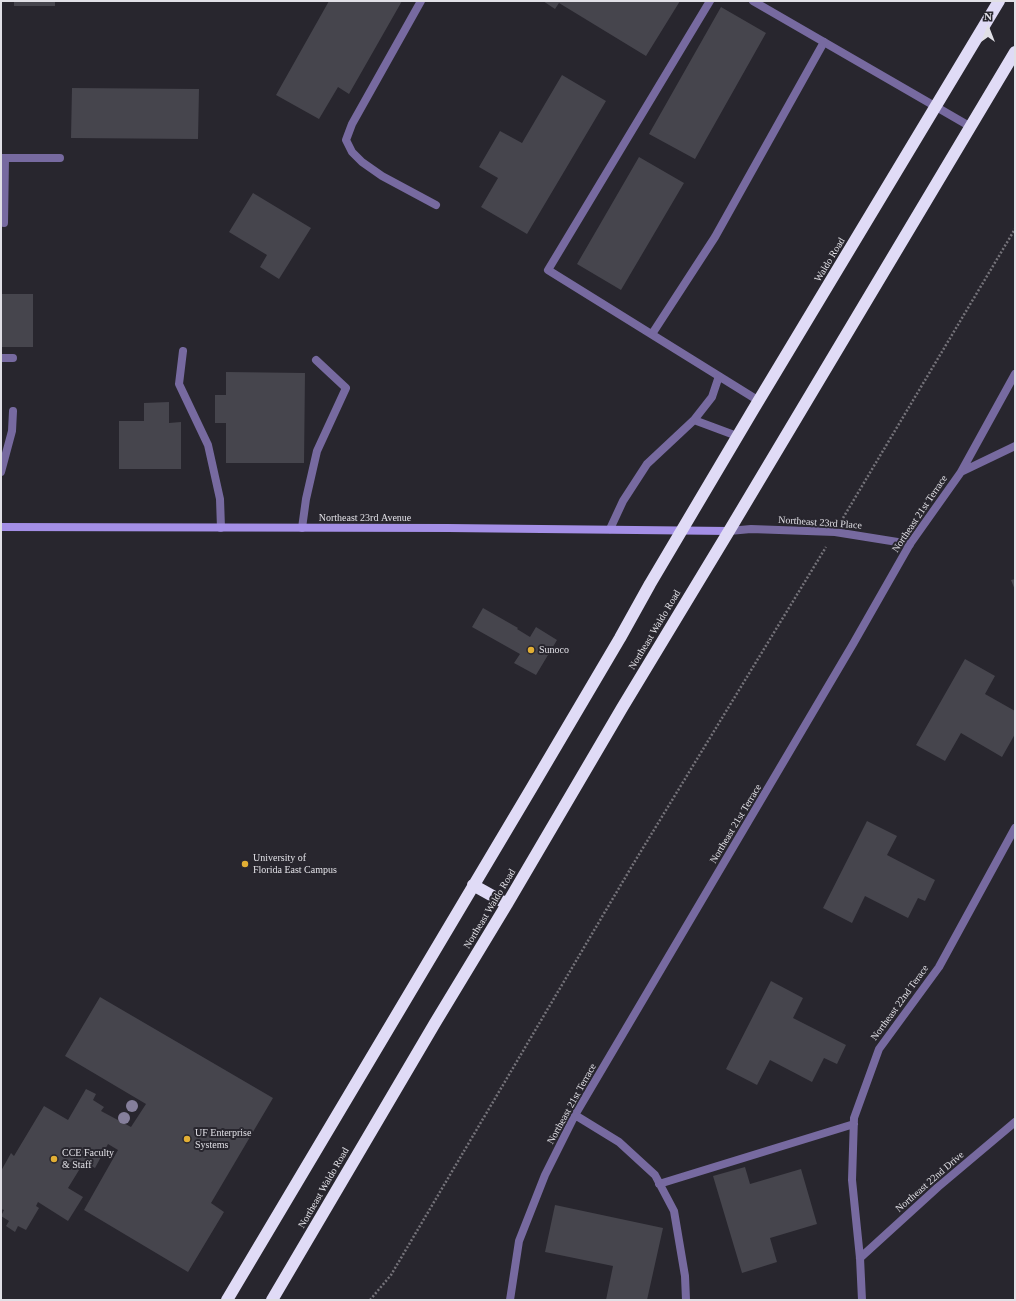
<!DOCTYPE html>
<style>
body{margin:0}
#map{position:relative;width:1016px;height:1301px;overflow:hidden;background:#28262e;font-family:Georgia,serif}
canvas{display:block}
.frame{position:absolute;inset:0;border:2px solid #e1e0e6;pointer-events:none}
.north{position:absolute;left:968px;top:8px;width:40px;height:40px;-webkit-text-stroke:3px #28262e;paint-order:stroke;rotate:0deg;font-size:11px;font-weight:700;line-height:16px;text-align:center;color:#e1e0e6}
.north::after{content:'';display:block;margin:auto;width:14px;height:18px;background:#e1e0e6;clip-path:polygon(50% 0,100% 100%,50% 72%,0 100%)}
</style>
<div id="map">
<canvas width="1016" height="1301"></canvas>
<div class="frame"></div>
<div class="north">N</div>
</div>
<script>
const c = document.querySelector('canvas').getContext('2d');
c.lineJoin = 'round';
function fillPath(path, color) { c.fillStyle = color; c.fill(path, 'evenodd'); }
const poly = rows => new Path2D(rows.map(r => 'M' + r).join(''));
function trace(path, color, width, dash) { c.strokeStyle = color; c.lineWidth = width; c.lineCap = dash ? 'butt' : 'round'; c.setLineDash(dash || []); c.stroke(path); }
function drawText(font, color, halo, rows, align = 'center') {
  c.font = font + ' Georgia,serif'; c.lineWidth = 4; c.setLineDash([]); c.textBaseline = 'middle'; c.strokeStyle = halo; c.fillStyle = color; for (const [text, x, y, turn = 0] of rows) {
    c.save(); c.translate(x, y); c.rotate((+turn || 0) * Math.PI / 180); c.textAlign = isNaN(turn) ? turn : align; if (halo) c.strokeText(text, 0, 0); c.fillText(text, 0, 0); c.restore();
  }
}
const building = poly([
 [14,1,55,1,55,6,14,6],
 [329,1,402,1,349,94,338,87,319,119,276,95],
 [543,1,680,1,646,56,559,3,555,9],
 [721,7,766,33,695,159,649,134],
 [562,75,606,101,527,234,481,207,498,178,479,167,500,131,522,143],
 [72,88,199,89,198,139,71,138],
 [639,157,684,183,621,290,577,264],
 [253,193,311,228,279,279,260,267,267,255,229,232],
 [1,294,33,294,33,347,1,347],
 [226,372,305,373,304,463,226,463,226,423,215,423,215,395,226,395],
 [169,402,169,423,181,422,181,469,119,469,119,421,144,421,144,403],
 [1015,579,1015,590,1011,580],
 [483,608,518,628,517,629,530,637,536,627,557,640,536,675,514,663,520,654,472,627],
 [965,659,995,676,985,694,1015,711,1015,734,1002,757,961,733,945,761,916,745],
 [867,821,897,836,887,855,935,880,925,901,918,898,908,918,865,896,852,923,823,908],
 [771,981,803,998,793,1018,846,1045,837,1064,824,1058,812,1082,770,1060,757,1085,726,1069],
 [100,997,273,1098,211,1203,224,1212,188,1272,84,1210,118,1150,108,1144,95,1168,84,1162,68,1188,83,1197,68,1221,38,1202,36,1206,39,1208,26,1230,18,1226,15,1232,6,1226,9,1221,1,1216,4,1210,1,1209,1,1171,11,1153,14,1156,44,1106,68,1120,86,1089,96,1094,93,1100,104,1107,101,1111,131,1127,146,1104,65,1056],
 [745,1167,750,1184,801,1169,817,1224,770,1238,777,1262,742,1273,713,1176],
 [555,1205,663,1228,647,1300,606,1300,613,1266,545,1252]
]);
const path = poly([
 [843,518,1015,229],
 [370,1300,391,1275,632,866,826,547]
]);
const lane = poly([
 [421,1,352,124,346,140,352,152,362,162,382,176,436,205],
 [710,1,548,270,759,401],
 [1,158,60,158],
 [4,223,5,158],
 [652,334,715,237,824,42],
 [183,351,179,384,208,445,220,499,221,528],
 [1,358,13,358],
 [694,420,712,397,719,376],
 [1,472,12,431,13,411],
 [961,472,1015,446],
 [302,528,306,499,317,451,346,388,316,360],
 [610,529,623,501,647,464,694,420,737,436],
 [575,1115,619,1142,655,1175,674,1211,685,1276,686,1300],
 [659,1184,854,1124],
 [860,1258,938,1187,1015,1122],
 [510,1300,519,1241,545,1175,575,1115,853,644,910,544,961,472,1015,374],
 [862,1300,860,1258,852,1180,854,1118,879,1049,939,967,1015,828]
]);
const street = poly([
 [753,1,971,127],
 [729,531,751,529,835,532,910,544]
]);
const secondary = poly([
 [1,527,448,528,729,531]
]);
const highway = poly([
 [473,885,507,904],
 [227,1300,531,789,620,638,650,584,753,410,999,1],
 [272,1300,435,1023,507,904,622,708,729,531,1015,52]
]);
const trees = [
 [132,1106],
 [124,1118]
];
const markers = [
 [531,650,4,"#e2af34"],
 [245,864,4,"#e2af34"],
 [187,1139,4,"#e2af34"],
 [54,1159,4,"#e2af34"]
];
const streetNames = [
 ["Waldo Road",830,260,-59],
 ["Northeast 21st Terrace",920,514,-56],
 ["Northeast 23rd Avenue",365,518],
 ["Northeast 23rd Place",820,523,4],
 ["Northeast Waldo Road",655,630,-59],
 ["Northeast 21st Terrace",736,824,-59],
 ["Northeast Waldo Road",490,909,-59],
 ["Northeast 22nd Terace",900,1003,-54],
 ["Northeast 21st Terrace",572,1104,-61],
 ["Northeast 22nd Drive",930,1182,-41],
 ["Northeast Waldo Road",324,1188,-60]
];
const poiNames = [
 ["Sunoco",539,650],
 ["University of",253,858],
 ["Florida East Campus",253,870],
 ["UF Enterprise",195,1133],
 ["Systems",195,1145],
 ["CCE Faculty",62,1153],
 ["& Staff",62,1165]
];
fillPath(building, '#46454d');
trace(path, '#75737a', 2.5, [2, 2]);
trace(lane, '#776aa0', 8);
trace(street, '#776aa0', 8);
trace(secondary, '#a48fe6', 8);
trace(highway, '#e0dbf6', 12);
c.fillStyle = '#857f9b';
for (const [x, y] of trees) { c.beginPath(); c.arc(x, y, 6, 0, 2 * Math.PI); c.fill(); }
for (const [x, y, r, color] of markers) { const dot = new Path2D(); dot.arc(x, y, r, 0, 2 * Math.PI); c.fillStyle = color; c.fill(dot); trace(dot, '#28262e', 1.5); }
drawText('10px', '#e1e0e6', '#28262e', streetNames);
drawText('10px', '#e1e0e6', '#28262e', poiNames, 'left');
</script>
